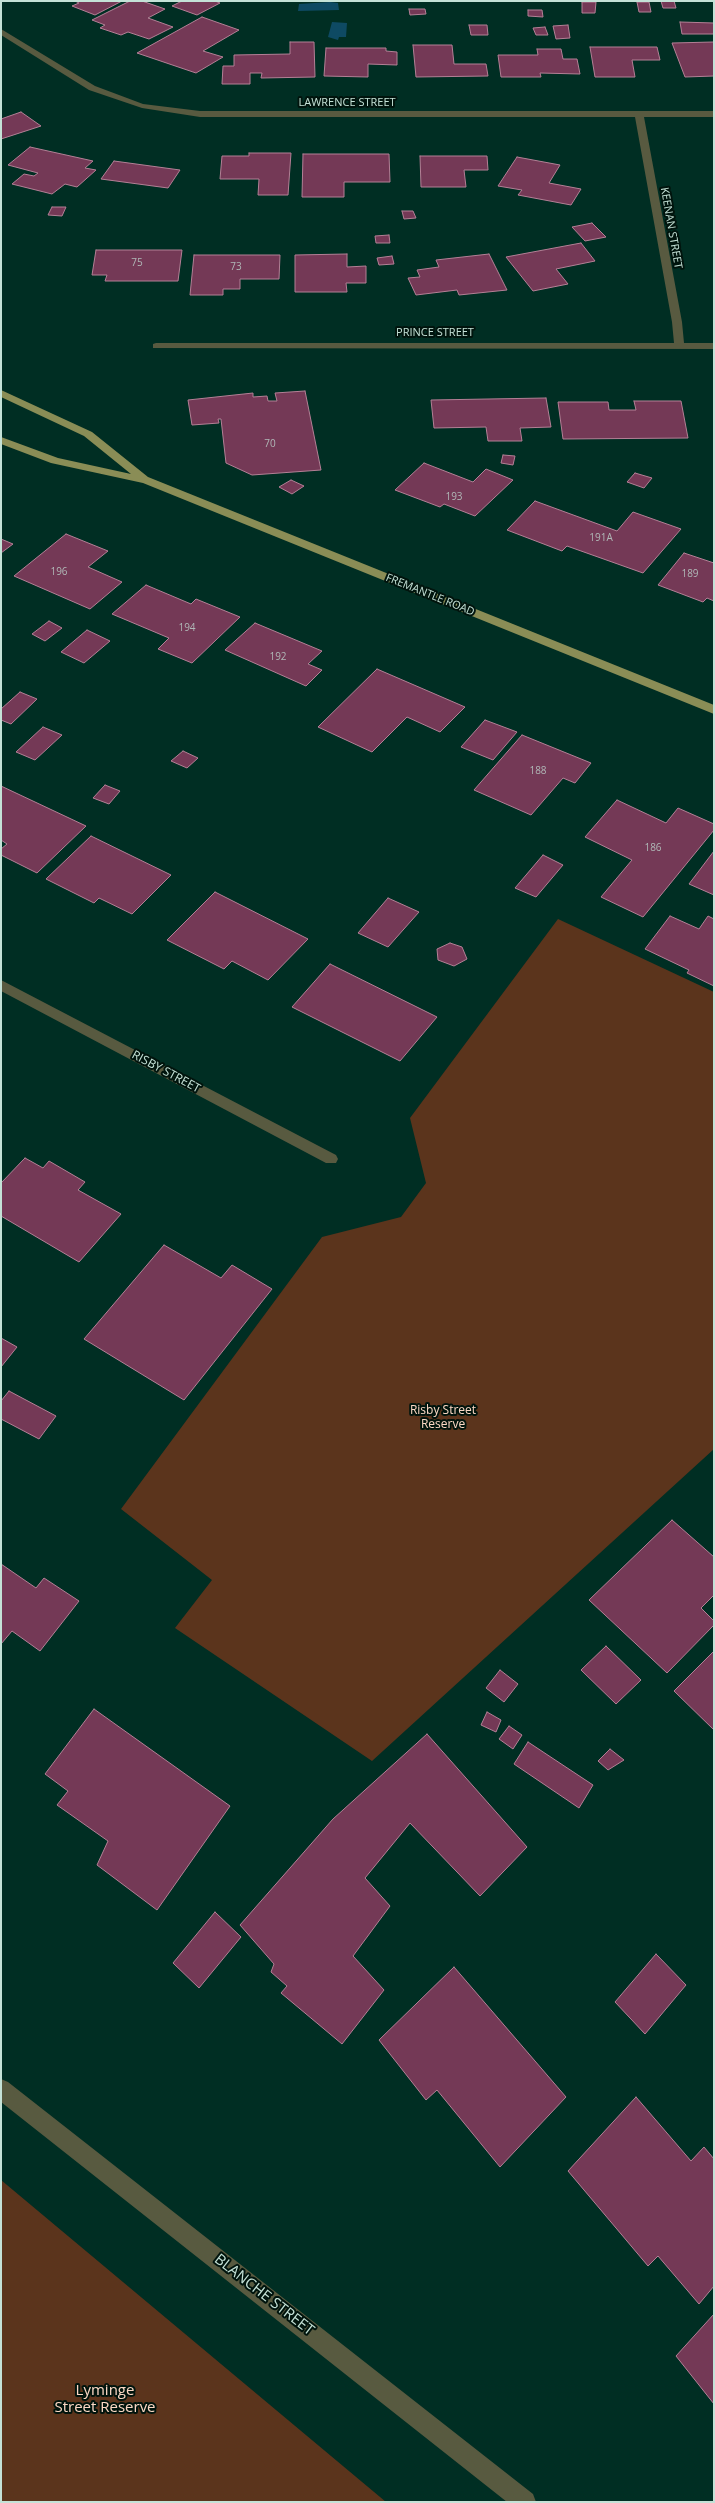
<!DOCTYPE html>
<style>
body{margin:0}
#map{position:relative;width:715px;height:2503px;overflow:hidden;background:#002e23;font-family:"Open Sans",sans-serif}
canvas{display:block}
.frame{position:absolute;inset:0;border:2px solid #c4e2d7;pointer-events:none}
</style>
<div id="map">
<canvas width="715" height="2503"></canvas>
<div class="frame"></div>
</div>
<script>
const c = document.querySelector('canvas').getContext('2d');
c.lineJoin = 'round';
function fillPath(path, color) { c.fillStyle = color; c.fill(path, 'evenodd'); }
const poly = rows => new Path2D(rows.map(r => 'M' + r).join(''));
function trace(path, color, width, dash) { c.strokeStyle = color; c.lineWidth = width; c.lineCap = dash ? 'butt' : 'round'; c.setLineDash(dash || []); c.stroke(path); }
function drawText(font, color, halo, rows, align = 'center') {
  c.font = font + ' "Open Sans",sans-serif'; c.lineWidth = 4; c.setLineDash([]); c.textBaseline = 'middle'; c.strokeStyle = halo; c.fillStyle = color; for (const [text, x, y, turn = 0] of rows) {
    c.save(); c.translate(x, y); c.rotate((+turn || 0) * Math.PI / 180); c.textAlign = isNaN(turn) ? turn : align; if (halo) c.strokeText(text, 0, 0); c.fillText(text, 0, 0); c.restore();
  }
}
const green = poly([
 [558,919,714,992,714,1449,372,1761,175,1628,212,1580,121,1509,322,1237,401,1217,426,1183,410,1118],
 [1,2180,386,2502,1,2502]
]);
const water = poly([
 [330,2,338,3,339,10,298,11,299,4],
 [332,22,347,23,346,37,339,37,338,40,328,37]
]);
const building = poly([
 [75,1,122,1,95,15,72,6,79,3,75,1],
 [130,1,142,1,165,9,148,18,173,27,149,39,128,32,121,35,100,28,105,25,92,20,130,1],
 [182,1,215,1,220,3,197,15,172,6,182,1],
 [661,1,674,1,676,8,663,8,661,1],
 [582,2,596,2,595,13,582,13,582,2],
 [637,2,649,2,651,12,639,12,637,2],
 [409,9,425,9,426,14,410,15,409,9],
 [528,10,542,10,543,17,528,16,528,10],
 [202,17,239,30,203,51,223,57,196,73,137,53,202,17],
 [680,22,714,23,714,34,682,34,680,22],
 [469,25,487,25,488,35,471,35,469,25],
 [568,25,570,38,556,39,553,26,568,25],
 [545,27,548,35,536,35,533,28,545,27],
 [290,42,314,42,315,77,261,78,262,73,250,73,250,84,222,84,223,66,234,66,234,55,290,54,290,42],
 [714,42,714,76,685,77,672,43,714,42],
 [413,45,452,45,454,64,486,64,488,76,416,77,413,45],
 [590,47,657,47,660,60,632,60,635,77,595,77,590,47],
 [326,48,386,48,386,51,397,52,397,65,368,64,368,77,324,76,326,48],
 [537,49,561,49,563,59,577,59,580,74,540,73,541,77,501,77,498,55,538,55,537,49],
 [21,112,41,126,1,139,1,119,21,112],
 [30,147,93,161,85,168,96,170,77,187,65,184,52,194,12,184,24,174,34,176,38,173,8,165,30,147],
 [249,153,291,153,288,195,258,195,259,179,220,179,222,156,249,156,249,153],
 [303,154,389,154,390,182,344,182,344,197,302,197,303,154],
 [420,156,487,156,488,170,464,170,466,187,421,187,420,156],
 [517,157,560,165,549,183,581,189,571,205,518,195,522,190,498,186,517,157],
 [114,161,180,170,168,188,101,179,114,161],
 [52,207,66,207,62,216,48,215,52,207],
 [402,211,413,211,416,218,404,219,402,211],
 [592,223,606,237,585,241,572,227,592,223],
 [389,235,390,243,376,243,375,236,389,235],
 [581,243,595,261,556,269,568,284,533,291,506,257,581,243],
 [96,250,182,250,178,281,105,281,107,275,92,275,96,250],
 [347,254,347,267,366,266,366,283,346,283,347,292,295,292,295,255,347,254],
 [489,254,507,290,459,295,457,290,416,295,408,278,420,277,417,270,439,267,436,260,489,254],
 [194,255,280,255,279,279,240,279,240,289,223,289,223,295,190,295,194,255],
 [392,256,394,264,379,265,377,258,392,256],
 [305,391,321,470,252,475,226,463,221,419,218,419,219,423,192,425,188,400,253,393,253,397,267,396,268,401,277,401,275,393,305,391],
 [546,398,551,427,520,428,522,441,488,441,486,427,434,428,431,400,546,398],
 [634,401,681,401,688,438,563,439,558,402,608,402,609,410,636,410,634,401],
 [503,455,515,456,513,465,501,463,503,455],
 [424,463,473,482,486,469,513,480,475,516,444,504,440,507,395,490,424,463],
 [635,473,652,478,644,488,627,482,635,473],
 [291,480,304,486,292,494,279,487,291,480],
 [535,501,617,531,633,512,681,529,643,573,567,546,562,551,507,530,535,501],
 [66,534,108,551,88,567,122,582,90,609,14,576,66,534],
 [1,539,13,544,1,553,1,539],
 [684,553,714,563,714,601,707,598,703,602,658,585,684,553],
 [146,585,191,604,196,599,240,617,192,663,158,649,169,638,112,614,146,585],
 [49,621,62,628,45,641,32,634,49,621],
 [255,623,322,651,308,664,322,670,306,686,225,650,255,623],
 [87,630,110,641,84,663,61,652,87,630],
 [377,669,465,707,440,732,407,717,372,752,318,727,377,669],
 [20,692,37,699,11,724,1,720,1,709,20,692],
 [485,720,517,732,493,760,461,747,485,720],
 [43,727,62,735,35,760,16,752,43,727],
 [522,735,591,763,575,783,563,778,531,815,474,790,522,735],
 [183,751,198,758,187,768,171,761,183,751],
 [105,785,120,791,109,804,93,798,105,785],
 [1,786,86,826,37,873,1,855,1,849,7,844,1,840,1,786],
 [617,800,666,823,678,808,714,824,714,830,643,917,601,897,632,860,585,837,617,800],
 [91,836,171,875,132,914,99,898,94,903,46,879,91,836],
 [714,851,714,895,689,884,714,851],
 [543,855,563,865,536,897,515,888,543,855],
 [215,892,308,939,268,980,232,961,224,969,167,940,215,892],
 [388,898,419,912,388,947,358,933,388,898],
 [670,916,699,929,708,916,714,919,714,986,687,973,689,970,645,949,670,916],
 [450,943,462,947,467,959,454,966,438,960,437,949,450,943],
 [330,964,437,1017,400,1061,292,1007,330,964],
 [25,1158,43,1168,49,1161,85,1182,78,1190,121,1214,79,1262,1,1216,1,1183,25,1158],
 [164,1245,221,1278,232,1265,272,1289,184,1400,84,1339,164,1245],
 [1,1338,17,1347,1,1367,1,1338],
 [9,1391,56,1416,39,1439,1,1419,1,1401,9,1391],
 [672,1520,714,1557,714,1595,701,1608,714,1621,714,1625,667,1673,589,1600,672,1520],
 [1,1564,36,1588,44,1578,79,1601,40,1651,12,1631,1,1644,1,1564],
 [606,1646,641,1680,616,1704,581,1670,606,1646],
 [714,1651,714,1730,674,1691,714,1651],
 [500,1670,518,1684,504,1702,486,1688,500,1670],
 [94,1709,230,1806,157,1910,97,1865,108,1841,57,1805,68,1791,45,1774,94,1709],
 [487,1712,501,1720,496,1732,481,1725,487,1712],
 [509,1726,522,1735,513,1749,499,1739,509,1726],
 [427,1734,527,1847,480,1896,410,1823,365,1878,390,1906,353,1956,384,1990,342,2044,281,1993,287,1986,271,1972,274,1964,240,1925,333,1819,427,1734],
 [528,1742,593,1785,579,1808,514,1764,528,1742],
 [610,1749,624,1760,608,1770,598,1761,610,1749],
 [215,1912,241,1937,199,1988,173,1963,215,1912],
 [656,1954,686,1985,645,2034,615,2002,656,1954],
 [454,1967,566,2097,500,2167,437,2090,426,2100,379,2040,454,1967],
 [636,2097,691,2161,704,2147,714,2159,714,2286,699,2304,658,2256,648,2266,568,2171,636,2097],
 [714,2314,714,2404,676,2356,714,2314]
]);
const minor = poly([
 [1,29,95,86,143,104,200,111,714,111,714,117,644,117,682,322,684,343,714,343,714,349,153,348,153,344,156,343,674,343,672,322,635,117,200,117,142,108,89,90,1,35,1,29],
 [1,980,336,1155,338,1159,336,1163,326,1163,1,991,1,980],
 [1,2079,8,2082,533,2494,536,2502,507,2502,1,2102,1,2079]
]);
const major = poly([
 [1,390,92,432,148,477,714,705,714,714,143,483,51,463,1,444,1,437,58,458,131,474,84,436,1,397,1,390]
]);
const numberNames = [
 ["75",137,263],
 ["73",236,267],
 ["70",270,444],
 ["193",454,497],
 ["191A",601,538],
 ["196",59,572],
 ["189",690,574],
 ["194",187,628],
 ["192",278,657],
 ["188",538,771],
 ["186",653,848]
];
const farStreetnames = [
 ["LAWRENCE STREET",347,103],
 ["KEENAN STREET",671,228,80],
 ["PRINCE STREET",435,333],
 ["FREMANTLE ROAD",430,595,22]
];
const streetNames = [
 ["RISBY STREET",166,1072,28]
];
const parkNames = [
 ["Risby Street",443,1411],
 ["Reserve",443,1425]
];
const nearStreetnames = [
 ["BLANCHE STREET",264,2295,38]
];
const nearParknames = [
 ["Lyminge",105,2391],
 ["Street Reserve",105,2408]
];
fillPath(green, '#5b341c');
fillPath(water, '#0e4a63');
fillPath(building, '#743956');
trace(building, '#b38096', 1);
fillPath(minor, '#585a40');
fillPath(major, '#8a8d56');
drawText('10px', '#b0b8b7', null, numberNames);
drawText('11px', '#c4e2d7', '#00140d', farStreetnames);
drawText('12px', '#c4e2d7', '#00140d', streetNames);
drawText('12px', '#fbd8c4', '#00140d', parkNames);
drawText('15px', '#c4e2d7', '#00140d', nearStreetnames);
drawText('15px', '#fbd8c4', '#00140d', nearParknames);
</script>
